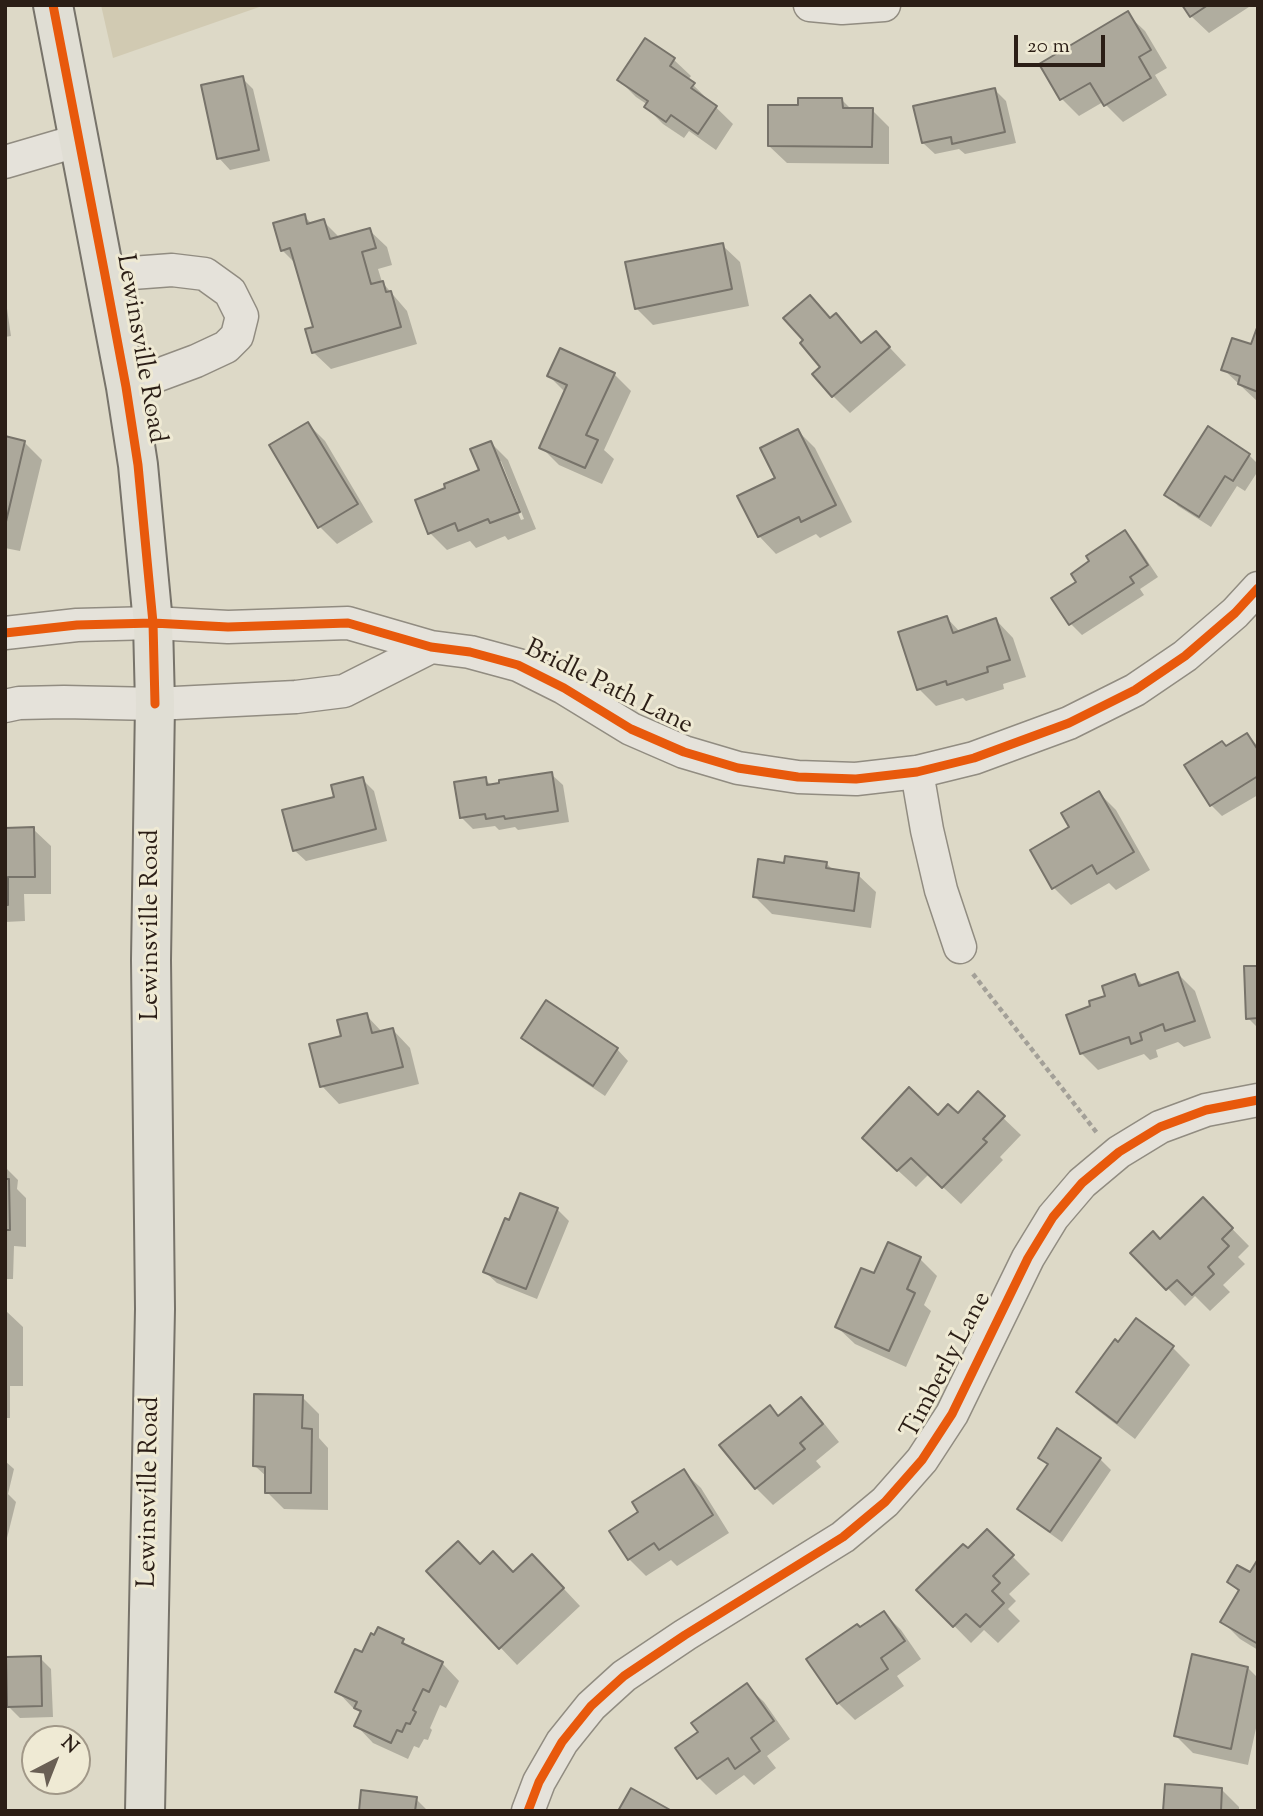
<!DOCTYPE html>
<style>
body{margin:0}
#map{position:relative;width:1263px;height:1816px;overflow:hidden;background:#ddd9c7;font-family:"Sorts Mill Goudy",serif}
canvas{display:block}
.frame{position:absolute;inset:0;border:7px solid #2b1e16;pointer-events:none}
.north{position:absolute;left:21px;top:1725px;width:70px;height:70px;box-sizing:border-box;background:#efead4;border:2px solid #a19888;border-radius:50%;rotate:42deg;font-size:19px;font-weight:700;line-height:28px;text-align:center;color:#2b1e16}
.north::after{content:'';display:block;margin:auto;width:24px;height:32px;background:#695f54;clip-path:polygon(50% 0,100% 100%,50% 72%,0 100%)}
.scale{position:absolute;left:1014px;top:35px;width:91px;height:32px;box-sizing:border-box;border:4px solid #2b1e16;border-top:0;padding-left:9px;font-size:21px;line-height:24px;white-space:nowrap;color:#2b1e16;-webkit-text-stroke:5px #efead4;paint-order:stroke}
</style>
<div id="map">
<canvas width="1263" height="1816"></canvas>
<div class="frame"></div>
<div class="north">N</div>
<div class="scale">20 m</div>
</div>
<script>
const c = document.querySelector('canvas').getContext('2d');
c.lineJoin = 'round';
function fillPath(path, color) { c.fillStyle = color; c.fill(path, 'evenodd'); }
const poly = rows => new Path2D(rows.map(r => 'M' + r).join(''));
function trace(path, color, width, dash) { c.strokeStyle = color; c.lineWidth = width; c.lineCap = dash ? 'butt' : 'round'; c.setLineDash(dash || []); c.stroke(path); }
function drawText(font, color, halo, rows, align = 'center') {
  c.font = font + ' "Sorts Mill Goudy",serif'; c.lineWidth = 6; c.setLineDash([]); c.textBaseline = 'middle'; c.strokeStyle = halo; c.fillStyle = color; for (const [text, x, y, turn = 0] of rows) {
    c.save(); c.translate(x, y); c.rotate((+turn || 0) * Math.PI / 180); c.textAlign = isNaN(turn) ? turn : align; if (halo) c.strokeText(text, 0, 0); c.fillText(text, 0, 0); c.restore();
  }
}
const green = poly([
 [101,5,265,5,113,58]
]);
const shadow = poly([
 [1185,5,1252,5,1209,33,1191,16],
 [1127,14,1145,31,1167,68,1155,75,1167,95,1123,122,1103,102,1079,116,1062,99,1041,65],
 [673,59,691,76,688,80,733,124,716,150,689,131,684,138,663,124,646,107,648,105,636,97,619,80],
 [242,78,253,89,270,161,230,170,219,158],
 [995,90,1006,101,1016,143,965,154,959,149,935,154,923,143],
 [842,100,852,110,872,110,889,127,889,164,787,163,769,146,799,107],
 [304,216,312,224,323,221,340,238,369,230,387,247,392,265,378,269,382,282,407,311,417,344,331,369,313,352,315,328,296,264,282,250],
 [722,245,740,262,749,306,653,325,636,308],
 [5,295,11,336,5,337],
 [810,297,831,319,836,316,863,344,876,333,906,365,850,413,833,396,823,367,806,341],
 [1258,331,1258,402,1223,369,1252,347],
 [614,374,631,391,604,450,614,459,602,484,559,465,541,447,566,393,549,376],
 [308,424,325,441,373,522,337,544,320,527],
 [1208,429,1249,455,1258,464,1258,471,1245,491,1237,486,1211,527,1178,506,1167,494],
 [798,431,815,448,852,522,820,538,816,534,776,554,759,536,777,478],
 [5,438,24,442,42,460,20,551,5,548],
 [491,443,508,460,536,529,508,540,505,536,476,548,470,541,447,550,430,533,448,489,481,471],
 [497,461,501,461,524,519,521,520],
 [1125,533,1136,544,1158,577,1140,589,1144,595,1082,635,1071,624,1078,582],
 [947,618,960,632,996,620,1013,638,1026,677,1003,684,1004,689,966,701,963,698,936,706,919,689],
 [1247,735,1258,746,1258,795,1222,816,1211,805,1227,748],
 [551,774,563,785,569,822,518,830,515,827,499,830,495,826,473,829,462,818,485,779,492,786],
 [362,779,374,791,387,841,306,861,294,850,336,798],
 [1099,793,1116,810,1150,870,1116,890,1109,883,1071,905,1054,888,1072,828],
 [5,829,33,829,51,846,51,894,24,894,25,921,5,922],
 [826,863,834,871,858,875,876,892,871,928,772,914,755,897,786,865],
 [1258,967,1258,1028,1248,1018],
 [1178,974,1195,991,1211,1038,1184,1047,1178,1042,1156,1050,1158,1057,1150,1060,1144,1054,1098,1070,1081,1053,1093,1007,1134,976,1144,986],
 [547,1003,617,1049,628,1061,605,1096,535,1049,523,1038],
 [366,1015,383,1033,393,1030,410,1048,419,1084,339,1104,322,1086,343,1037],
 [978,1094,1021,1135,1000,1157,1003,1160,961,1204,929,1174,916,1187,881,1155,938,1117,958,1115],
 [5,1167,18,1180,17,1189,26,1198,26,1247,14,1246,13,1279,5,1279],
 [1203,1199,1249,1246,1238,1257,1245,1264,1223,1285,1230,1292,1210,1311,1195,1296,1185,1306,1133,1253,1161,1241],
 [557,1209,569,1221,537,1299,497,1283,485,1272,510,1222],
 [920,1259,937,1276,924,1305,931,1311,906,1367,855,1344,837,1327,875,1276],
 [5,1310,23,1327,23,1386,10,1386,10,1418,5,1418],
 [1173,1348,1190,1365,1135,1439,1096,1409,1078,1392],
 [302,1397,319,1414,319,1438,328,1448,328,1510,284,1509,267,1492,267,1477,255,1466],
 [801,1399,818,1416,839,1442,816,1461,821,1467,773,1505,756,1488,769,1407,779,1417],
 [1040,1457,1100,1459,1111,1470,1062,1542,1031,1520,1019,1509,1048,1466],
 [5,1461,14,1469,8,1494,16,1502,5,1546],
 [683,1471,701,1488,729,1533,677,1566,671,1560,646,1576,629,1559],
 [987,1531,1030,1574,1009,1594,1016,1601,1008,1609,1020,1621,998,1643,984,1630,971,1643,919,1590,968,1551],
 [1258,1562,1258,1650,1240,1639,1223,1622,1240,1593,1229,1582,1250,1575],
 [480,1566,513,1574,549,1573,580,1606,517,1665,428,1571],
 [884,1613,901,1630,921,1659,897,1676,904,1686,855,1720,838,1703,860,1629],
 [403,1641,410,1649,442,1663,459,1681,446,1708,440,1705,430,1728,432,1730,428,1740,424,1739,419,1748,414,1746,408,1759,373,1743,356,1725,362,1713,354,1709,337,1691,362,1655],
 [40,1658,51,1669,53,1717,20,1718,9,1707],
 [1248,1668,1258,1678,1258,1719,1248,1765,1193,1753,1176,1736],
 [746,1685,764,1702,790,1739,767,1756,776,1768,754,1785,744,1775,716,1795,699,1778,678,1749,700,1733],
 [1222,1790,1239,1807,1239,1811,1165,1811],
 [416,1799,428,1811,360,1811]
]);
const building = poly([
 [1182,5,1208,5,1190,17,1182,5],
 [1128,11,1151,50,1139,57,1151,78,1104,106,1090,83,1060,100,1039,64,1128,11],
 [645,38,675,58,670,66,695,83,691,88,717,106,698,134,671,115,666,122,644,107,648,101,617,80,645,38],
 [243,76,259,150,217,159,201,85,243,76],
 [995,88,1005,132,952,144,951,137,922,143,913,106,995,88],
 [798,98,842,98,843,108,873,108,872,147,768,146,768,105,798,105,798,98],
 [305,214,307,224,324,219,330,239,370,228,376,248,362,252,371,284,383,281,386,292,391,291,401,327,312,353,305,329,313,327,290,248,281,251,273,223,305,214],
 [723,243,732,289,635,309,625,262,723,243],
 [810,295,830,318,836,313,861,343,876,331,890,347,832,397,812,374,820,367,800,343,803,340,783,318,810,295],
 [1258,325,1258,392,1238,384,1240,376,1221,370,1232,338,1251,344,1258,325],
 [560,348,615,373,586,435,598,440,585,468,539,448,567,385,547,376,560,348],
 [308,422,358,504,318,528,269,445,308,422],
 [1208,426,1250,454,1233,481,1225,476,1199,517,1164,495,1208,426],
 [798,429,836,505,801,522,799,517,758,537,737,496,775,478,760,448,798,429],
 [5,436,25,441,5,526,5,436],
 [491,441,520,512,490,523,488,519,458,531,455,523,428,534,415,500,445,488,444,484,479,470,470,449,491,441],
 [1125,530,1148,565,1130,577,1134,583,1069,625,1051,598,1076,582,1071,574,1089,561,1086,556,1125,530],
 [947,616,953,633,996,618,1010,660,987,667,988,672,947,685,946,681,917,690,898,632,947,616],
 [1247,733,1258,750,1258,776,1210,806,1184,765,1222,741,1226,746,1247,733],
 [552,772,558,811,505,819,504,816,486,819,485,814,460,818,454,782,486,777,487,785,499,783,499,780,552,772],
 [363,777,376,829,293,851,282,810,334,797,331,785,363,777],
 [1099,791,1134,852,1097,874,1092,865,1052,889,1030,850,1069,827,1061,813,1099,791],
 [34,827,35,877,8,877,8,905,5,905,5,828,34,827],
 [785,856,827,862,826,868,859,873,854,911,753,897,758,859,784,863,785,856],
 [1244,966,1258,966,1258,1018,1246,1019,1244,966],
 [1178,972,1195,1021,1165,1031,1163,1024,1140,1033,1142,1040,1131,1044,1129,1037,1080,1054,1066,1015,1090,1006,1089,1001,1105,996,1102,986,1135,974,1139,986,1178,972],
 [546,1000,618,1048,593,1086,521,1038,546,1000],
 [367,1013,372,1033,393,1028,403,1067,320,1087,309,1044,341,1036,337,1020,367,1013],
 [909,1087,938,1115,948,1104,958,1113,978,1091,1005,1116,983,1139,987,1142,942,1188,911,1158,897,1171,862,1138,909,1087],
 [5,1179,9,1179,10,1230,5,1230,5,1179],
 [520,1193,558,1208,526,1289,483,1272,505,1218,509,1220,520,1193],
 [1203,1197,1233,1228,1222,1239,1229,1246,1208,1267,1214,1274,1192,1295,1177,1280,1166,1290,1130,1253,1153,1231,1160,1239,1203,1197],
 [888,1242,921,1257,907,1289,915,1293,889,1351,835,1327,861,1268,874,1273,888,1242],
 [1136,1318,1174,1346,1117,1423,1076,1392,1115,1339,1118,1342,1136,1318],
 [254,1394,303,1395,302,1428,312,1429,311,1493,265,1493,265,1467,253,1466,254,1394],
 [801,1397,823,1424,800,1443,805,1449,755,1489,719,1445,770,1405,778,1416,801,1397],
 [1057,1428,1101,1458,1050,1532,1017,1509,1048,1464,1038,1458,1057,1428],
 [684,1469,713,1515,659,1550,654,1543,628,1560,609,1531,638,1512,632,1502,684,1469],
 [987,1529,1014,1555,993,1576,1000,1583,992,1591,1004,1603,980,1627,966,1614,953,1627,916,1590,963,1544,968,1548,987,1529],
 [458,1541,480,1564,493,1551,513,1572,532,1554,564,1588,499,1649,426,1571,458,1541],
 [1258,1559,1258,1644,1220,1622,1239,1590,1227,1582,1237,1565,1250,1572,1258,1559],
 [884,1611,905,1641,881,1658,888,1669,837,1704,806,1659,857,1624,860,1627,884,1611],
 [378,1627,404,1639,402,1643,443,1662,429,1692,423,1689,413,1710,416,1712,410,1724,406,1723,402,1732,397,1730,391,1743,354,1726,361,1711,354,1708,357,1702,335,1692,355,1649,362,1652,371,1633,374,1635,378,1627],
 [1192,1654,1248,1667,1231,1749,1174,1736,1192,1654],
 [41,1656,42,1706,7,1707,6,1657,41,1656],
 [747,1683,774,1721,751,1738,760,1751,735,1769,728,1758,697,1779,675,1748,698,1732,691,1723,747,1683],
 [1165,1784,1222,1788,1221,1811,1163,1811,1165,1784],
 [631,1788,672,1811,618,1811,631,1788],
 [361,1790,417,1797,415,1811,359,1811,361,1790]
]);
const path = poly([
 [973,974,1097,1133]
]);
const minor = poly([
 [810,5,842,8,884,5],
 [5,162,80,140],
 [105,275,172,270,205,274,230,292,242,316,237,336,226,347,196,361,126,387],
 [5,633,77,625,153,623,228,627,348,623,431,647,470,652,518,665,564,688,631,729,684,752,738,768,798,777,856,779,917,772,974,758,1069,723,1135,690,1185,656,1235,613,1258,588],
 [5,706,19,703,64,702,155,704,296,697,344,691,431,647],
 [917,772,927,830,941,890,960,947],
 [528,1811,539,1782,562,1742,591,1706,624,1676,685,1635,843,1537,885,1502,922,1460,952,1414,1028,1258,1053,1217,1082,1183,1119,1152,1160,1127,1206,1110,1258,1100]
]);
const major = poly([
 [53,5,126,387,138,465,153,623,155,704,151,960,155,1309,145,1811]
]);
const cycleway = poly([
 [53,5,105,275,126,387,138,465,153,623,155,704],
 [5,633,77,625,153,623,228,627,348,623,431,647,470,652,518,665,564,688,631,729,684,752,738,768,798,777,856,779,917,772,974,758,1069,723,1135,690,1185,656,1235,613,1258,588],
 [528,1811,539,1782,562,1742,591,1706,624,1676,685,1635,843,1537,885,1502,922,1460,952,1414,1028,1258,1053,1217,1082,1183,1119,1152,1160,1127,1206,1110,1258,1100]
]);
const streetNames = [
 ["Lewinsville Road",139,349,80],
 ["Bridle Path Lane",608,689,26],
 ["Lewinsville Road",153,925,-90],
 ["Timberly Lane",948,1366,-62],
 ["Lewinsville Road",151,1492,-89]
];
fillPath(green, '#d1cab2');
fillPath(shadow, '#0003');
fillPath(building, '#aca89b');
trace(building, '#77736a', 2);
trace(minor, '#918c81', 35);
trace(major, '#77736a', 42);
trace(path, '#a3a098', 4.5, [5, 3.5]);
trace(minor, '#e5e2da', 32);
trace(major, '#e0ded4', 38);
trace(cycleway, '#e8590c', 9);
drawText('26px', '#2b1e16', '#efead4', streetNames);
</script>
